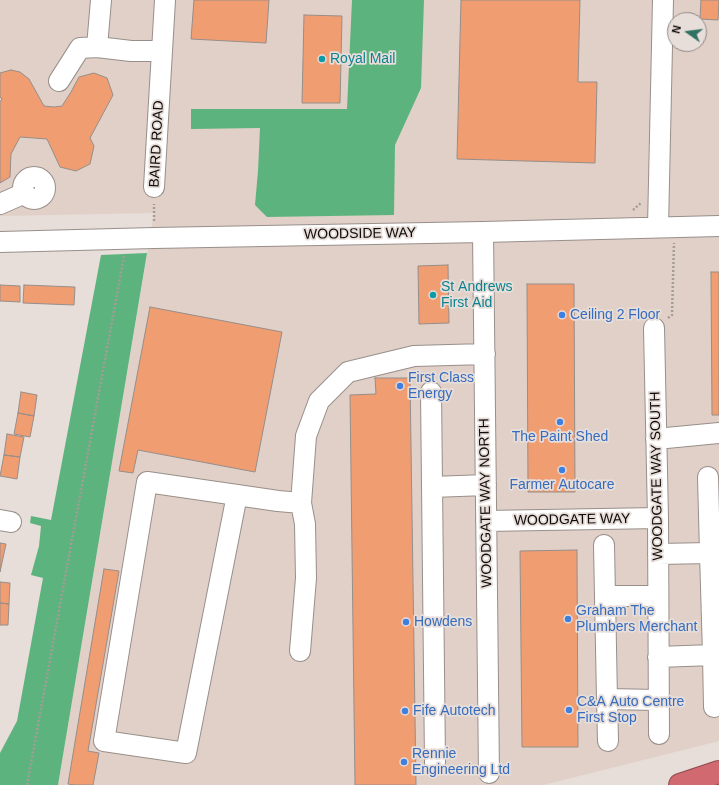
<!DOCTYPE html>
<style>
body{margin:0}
#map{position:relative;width:719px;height:785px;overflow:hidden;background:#e7ddd9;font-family:Arial,sans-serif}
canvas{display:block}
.north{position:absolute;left:667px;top:12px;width:40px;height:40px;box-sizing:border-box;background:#e7ddd9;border:1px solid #908986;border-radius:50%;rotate:284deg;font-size:11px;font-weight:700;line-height:16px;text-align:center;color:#0e0b09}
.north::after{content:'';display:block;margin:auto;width:14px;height:18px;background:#2f7162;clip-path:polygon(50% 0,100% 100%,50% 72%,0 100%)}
</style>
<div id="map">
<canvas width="719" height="785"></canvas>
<div class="north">N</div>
</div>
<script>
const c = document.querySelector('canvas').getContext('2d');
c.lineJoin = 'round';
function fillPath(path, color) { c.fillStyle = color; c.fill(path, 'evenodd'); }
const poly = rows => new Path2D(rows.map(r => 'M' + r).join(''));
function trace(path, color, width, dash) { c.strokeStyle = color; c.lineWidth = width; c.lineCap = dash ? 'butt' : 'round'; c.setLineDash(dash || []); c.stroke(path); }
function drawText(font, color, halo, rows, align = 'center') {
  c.font = font + ' Arial,sans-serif'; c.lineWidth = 3.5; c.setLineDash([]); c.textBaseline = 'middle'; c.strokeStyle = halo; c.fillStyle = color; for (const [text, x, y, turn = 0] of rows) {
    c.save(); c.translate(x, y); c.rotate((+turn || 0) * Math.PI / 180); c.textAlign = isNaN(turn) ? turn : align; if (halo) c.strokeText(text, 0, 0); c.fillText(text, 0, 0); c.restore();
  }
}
const built = poly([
 [0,0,719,0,719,741,543,785,58,785,154,213,0,216],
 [675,20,699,20,699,44,675,44]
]);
const forest = poly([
 [352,0,424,0,421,88,395,145,394,215,267,217,255,205,258,171,260,128,191,129,191,109,347,109],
 [147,253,58,785,0,785,0,753,17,721,43,578,31,575,39,546,41,526,30,523,31,516,51,520,101,255]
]);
const building = poly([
 [194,0,269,0,266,43,191,39,194,0],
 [461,0,580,0,578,82,597,82,595,163,457,159,461,0],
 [701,0,719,0,718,20,700,19,701,0],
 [304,15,342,16,340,103,302,103,304,15],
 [11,70,20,72,29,79,44,106,54,107,62,106,71,92,79,77,94,73,107,78,113,95,90,138,94,146,90,164,76,171,60,167,47,139,20,137,11,154,10,177,0,183,0,102,2,99,0,97,0,73,11,70],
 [448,265,449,323,419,324,418,266,448,265],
 [711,272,719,272,719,415,712,415,711,272],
 [527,284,574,284,575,492,528,492,527,284],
 [0,285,20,286,20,302,0,301,0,285],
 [24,285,75,287,74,305,23,303,24,285],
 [150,307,282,332,255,472,138,450,133,473,119,471,150,307],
 [375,378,410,378,416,785,355,785,350,395,376,394,375,378],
 [21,392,37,395,34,416,18,413,21,392],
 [18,413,34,416,30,437,14,434,18,413],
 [7,434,24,437,20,457,4,455,7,434],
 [4,455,20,457,17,479,0,476,4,455],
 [0,543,6,544,0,572,0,543],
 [577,550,578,747,522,747,520,551,577,550],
 [104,569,119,571,88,751,99,753,93,785,75,785,68,784,104,569],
 [0,582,10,583,9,604,0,603,0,582],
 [0,603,9,604,8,625,0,625,0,603]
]);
const path = poly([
 [633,210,641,203],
 [154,221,154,204],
 [668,318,672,315,674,243],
 [27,785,124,256]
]);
const minor = poly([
 [97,47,101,0],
 [59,81,80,48,97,47,131,51,162,51],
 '23 188a11 11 0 1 1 22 0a11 11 0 1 1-22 0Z',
 [154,187,165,0],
 [0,204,25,193],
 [658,227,663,0],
 [483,232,489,773],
 [0,242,154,238,483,232,719,226],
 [654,328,658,518,659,734],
 [431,392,435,763],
 [656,439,719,433],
 [708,477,710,553],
 [432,487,486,485],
 [237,495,186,753,104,741,147,482,237,495,278,501,301,503],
 [0,520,11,522],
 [486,521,658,518],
 [604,545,607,699,658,700],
 [658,554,710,553,713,655,658,657],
 [605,596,658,596],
 [300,651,306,578,305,524,301,503,306,436,319,401,348,372,414,356,485,354],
 [713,655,714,707],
 [607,699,608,741]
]);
const highway = poly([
 [680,785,719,772]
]);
const markers = [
 [322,59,4,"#0f9aa8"],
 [433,295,4,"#0f9aa8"],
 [562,315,4,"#3f7fe0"],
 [400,386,4,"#3f7fe0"],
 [560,422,4,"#3f7fe0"],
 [562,470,4,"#3f7fe0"],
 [568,619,4,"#3f7fe0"],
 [406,622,4,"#3f7fe0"],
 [569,710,4,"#3f7fe0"],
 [405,711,4,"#3f7fe0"],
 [404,762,4,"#3f7fe0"]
];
const cultureNames = [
 ["Royal Mail",330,59],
 ["St Andrews",441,287],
 ["First Aid",441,303]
];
const streetNames = [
 ["BAIRD ROAD",157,144,-87],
 ["WOODSIDE WAY",360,234,-1],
 ["WOODGATE WAY SOUTH",657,476,-91],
 ["WOODGATE WAY NORTH",486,503,-91],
 ["WOODGATE WAY",572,520,-1]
];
const shopNames = [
 ["Ceiling 2 Floor",570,315],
 ["First Class",408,378],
 ["Energy",408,394],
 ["The Paint Shed",560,437,"center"],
 ["Farmer Autocare",562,485,"center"],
 ["Graham The",576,611],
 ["Plumbers Merchant",576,627],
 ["Howdens",414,622],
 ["C&A Auto Centre",577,702],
 ["First Stop",577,718],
 ["Fife Autotech",413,711],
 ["Rennie",412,754],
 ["Engineering Ltd",412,770]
];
fillPath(built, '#e1d0c7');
fillPath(forest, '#5db37d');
fillPath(building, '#f19d72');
trace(building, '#968e8a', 1);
trace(minor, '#988f8b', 22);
trace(highway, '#8d494c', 24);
trace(path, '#a49c98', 2.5, [2, 2]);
trace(minor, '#fff', 20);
trace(highway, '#d16a70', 22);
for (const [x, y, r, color] of markers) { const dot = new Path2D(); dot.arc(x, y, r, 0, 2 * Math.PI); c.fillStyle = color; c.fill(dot); trace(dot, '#e7ddd9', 1.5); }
drawText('14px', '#0d838f', '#e7ddd9', cultureNames, 'left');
drawText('14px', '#0e0b09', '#e7ddd9', streetNames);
drawText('14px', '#366cbe', '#e7ddd9', shopNames, 'left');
</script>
